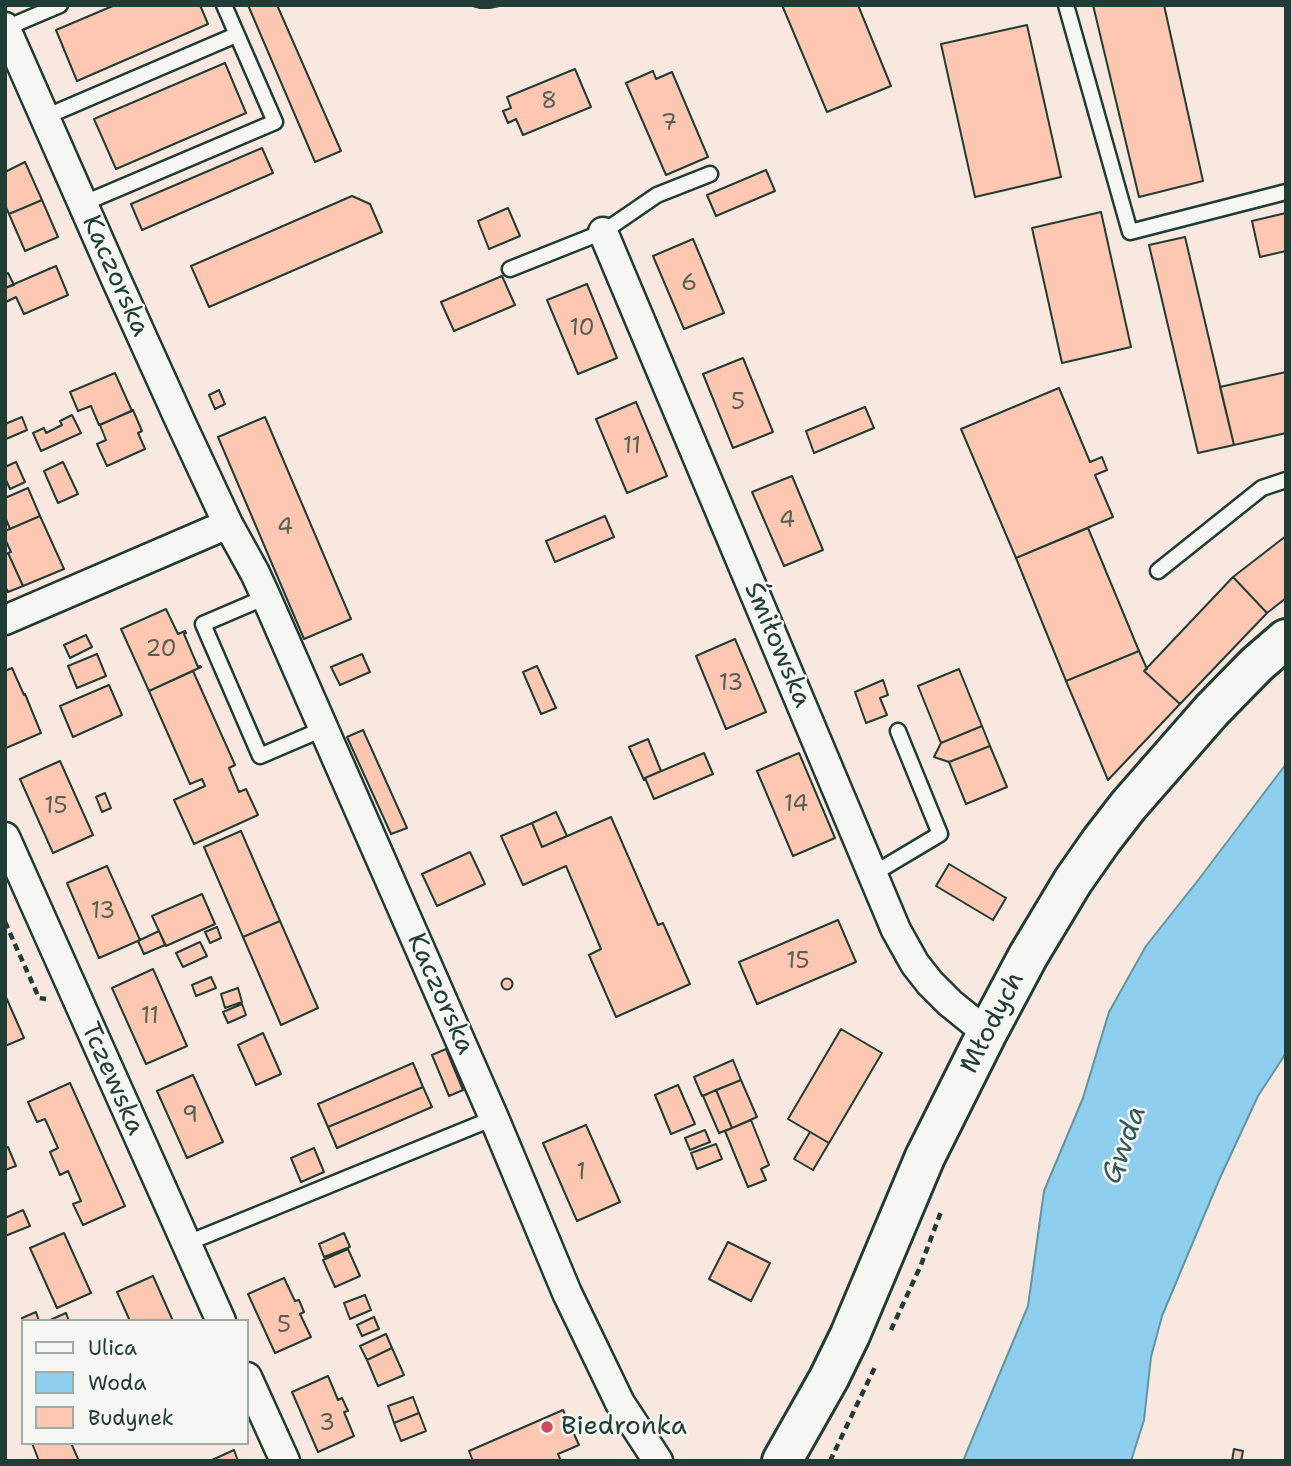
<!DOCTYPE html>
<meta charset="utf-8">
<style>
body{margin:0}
#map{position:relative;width:1291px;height:1466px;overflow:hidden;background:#f8e8df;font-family:"Shantell Sans",sans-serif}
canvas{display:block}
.frame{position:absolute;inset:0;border:7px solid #1f3d34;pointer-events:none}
.legend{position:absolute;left:21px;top:1319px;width:228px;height:126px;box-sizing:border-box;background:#f6f6f2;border:2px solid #a0aca6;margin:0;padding:9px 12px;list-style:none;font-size:21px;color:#1f3d34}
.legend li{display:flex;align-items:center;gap:14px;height:35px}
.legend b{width:35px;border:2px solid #a0aca6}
</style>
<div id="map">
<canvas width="1291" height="1466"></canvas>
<div class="frame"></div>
<ul class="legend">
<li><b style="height:9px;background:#f6f6f2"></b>Ulica</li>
<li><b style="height:19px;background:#8ecfef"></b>Woda</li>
<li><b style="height:19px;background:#fec7b2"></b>Budynek</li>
</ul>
</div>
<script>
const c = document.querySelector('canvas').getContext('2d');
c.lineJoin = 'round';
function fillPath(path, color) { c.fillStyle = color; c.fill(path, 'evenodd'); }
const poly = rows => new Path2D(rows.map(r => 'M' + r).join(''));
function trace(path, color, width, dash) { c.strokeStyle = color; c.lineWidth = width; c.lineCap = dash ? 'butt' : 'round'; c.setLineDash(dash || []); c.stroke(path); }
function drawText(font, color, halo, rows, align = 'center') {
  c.font = font + ' "Shantell Sans",sans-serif'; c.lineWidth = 5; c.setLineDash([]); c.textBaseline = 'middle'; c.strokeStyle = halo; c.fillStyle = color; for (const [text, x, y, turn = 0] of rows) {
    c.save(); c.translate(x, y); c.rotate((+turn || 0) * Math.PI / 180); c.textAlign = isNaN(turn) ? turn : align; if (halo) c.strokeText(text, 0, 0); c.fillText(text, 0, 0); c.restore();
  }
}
const water = poly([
 [1286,764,1286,1053,1258,1096,1219,1180,1162,1316,1151,1357,1144,1420,1131,1461,963,1461,1028,1306,1044,1191,1083,1098,1109,1012,1146,946,1199,879,1286,764]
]);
const building = poly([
 [115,5,200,5,208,24,77,81,56,30,115,5],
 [248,5,277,5,341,151,315,162,248,5],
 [469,5,504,5,490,8,480,8,469,5],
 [782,5,858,5,891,86,827,112,782,5],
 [1093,5,1164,5,1203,181,1139,197,1093,5],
 [1027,25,1061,177,975,197,941,44,1027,25],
 [225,63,246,113,116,169,94,119,225,63],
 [575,69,591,107,523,135,516,119,508,123,503,111,511,108,507,97,575,69],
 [653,71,656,79,672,72,708,157,666,175,626,83,653,71],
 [262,148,273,173,142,230,131,204,262,148],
 [25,162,42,200,9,214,5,205,5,172,25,162],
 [766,170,775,191,716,216,707,195,766,170],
 [352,196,370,204,382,232,209,307,191,266,352,196],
 [42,200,58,237,25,251,9,214,42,200],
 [508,208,520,236,489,249,478,221,508,208],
 [1101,212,1131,347,1062,363,1032,228,1101,212],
 [1286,213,1286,251,1260,257,1252,221,1286,213],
 [1185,237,1234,445,1198,453,1149,245,1185,237],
 [693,239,724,313,684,329,653,256,693,239],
 [56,266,68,295,24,314,16,297,6,302,5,288,56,266],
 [8,273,14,285,5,288,5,274,8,273],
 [502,276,515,305,454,331,441,302,502,276],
 [587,284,617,358,578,374,547,300,587,284],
 [743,358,773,432,733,448,703,374,743,358],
 [1286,372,1286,433,1234,445,1220,387,1286,372],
 [115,373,132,411,99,425,91,406,78,411,70,392,115,373],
 [1059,388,1090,462,1102,457,1107,470,1095,475,1113,517,1016,558,961,429,1059,388],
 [219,390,225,404,215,409,209,395,219,390],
 [636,402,667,476,627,493,596,419,636,402],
 [865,407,874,428,814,453,806,431,865,407],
 [133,410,142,431,138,433,145,449,107,466,97,444,106,440,100,425,133,410],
 [72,415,81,433,41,451,33,433,44,428,46,433,62,425,60,421,72,415],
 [22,417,27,430,6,439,5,424,22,417],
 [265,417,351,619,304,639,218,437,265,417],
 [16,462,25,482,10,489,5,478,5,467,16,462],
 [63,462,78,494,58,503,44,471,63,462],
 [792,476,823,550,784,566,752,492,792,476],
 [28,488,40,516,10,529,5,517,5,498,28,488],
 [40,516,64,569,23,586,8,553,11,552,5,539,5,531,40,516],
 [605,516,614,537,555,562,546,541,605,516],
 [1088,528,1139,651,1066,681,1016,558,1088,528],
 [1286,536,1286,598,1267,613,1233,577,1286,536],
 [8,553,23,586,8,592,5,586,5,554,8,553],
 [1233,577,1267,613,1180,704,1144,671,1233,577],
 [166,609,178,634,185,631,186,633,184,634,198,667,200,666,201,667,149,691,121,629,166,609],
 [86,635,92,647,70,658,64,645,86,635],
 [735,639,766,712,726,729,696,656,735,639],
 [1139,651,1147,669,1144,671,1180,704,1108,780,1066,681,1139,651],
 [97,654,106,676,77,688,68,666,97,654],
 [362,654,370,672,340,685,331,667,362,654],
 [537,666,556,708,541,714,523,672,537,666],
 [12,668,24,695,25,694,41,733,6,748,5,671,12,668],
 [959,669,982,726,941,743,918,686,959,669],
 [193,671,235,765,229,768,239,792,246,789,258,815,194,844,174,800,205,786,202,779,190,784,149,691,193,671],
 [883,680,888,695,880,698,887,715,866,723,855,692,883,680],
 [109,685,122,715,73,737,60,706,109,685],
 [982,726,990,746,949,762,934,757,941,743,982,726],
 [363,730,407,828,391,834,347,737,363,730],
 [648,739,661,771,645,778,646,780,644,780,629,747,648,739],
 [990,746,1007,787,966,804,949,762,990,746],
 [704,753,713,774,654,799,645,778,704,753],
 [799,753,835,838,793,856,757,771,799,753],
 [60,761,93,835,53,853,20,779,60,761],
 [105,793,111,808,102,812,96,797,105,793],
 [556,812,567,836,542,847,532,823,556,812],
 [611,817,658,925,663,923,690,984,616,1017,589,955,601,949,566,866,523,885,501,836,532,823,542,847,611,817],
 [241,831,280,921,243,937,204,847,241,831],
 [470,852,485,884,437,906,422,874,470,852],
 [949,864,1006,898,993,920,936,886,949,864],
 [107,866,140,940,99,958,67,883,107,866],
 [202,894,215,924,166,946,152,916,202,894],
 [838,920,856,962,757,1004,739,962,838,920],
 [280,921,318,1008,281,1025,243,937,280,921],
 [217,927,221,938,210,943,205,932,217,927],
 [159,931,165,945,144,954,138,941,159,931],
 [200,942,207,956,183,967,176,953,200,942],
 [153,969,187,1046,146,1064,112,988,153,969],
 [211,977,216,988,196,996,192,985,211,977],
 '501.5 984a5.5 5.5 0 1 1 11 0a5.5 5.5 0 1 1-11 0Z',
 [238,988,242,1002,225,1008,221,994,238,988],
 [5,995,24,1038,5,1046,5,995],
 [242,1004,246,1015,228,1023,223,1012,242,1004],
 [841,1029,882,1053,829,1143,788,1119,841,1029],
 [263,1033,281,1074,256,1085,238,1045,263,1033],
 [446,1049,463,1090,449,1096,432,1055,446,1049],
 [733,1060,741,1080,702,1096,694,1077,733,1060],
 [413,1063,423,1087,328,1127,318,1104,413,1063],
 [193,1075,223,1142,187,1158,157,1091,193,1075],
 [741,1080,757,1117,732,1128,716,1090,741,1080],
 [70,1083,125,1206,83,1225,73,1204,81,1201,68,1171,60,1175,50,1152,58,1148,45,1119,37,1122,28,1102,70,1083],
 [678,1085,695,1124,671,1134,655,1095,678,1085],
 [423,1087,432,1107,337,1148,328,1127,423,1087],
 [716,1090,732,1128,719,1133,703,1096,716,1090],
 [751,1120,769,1165,761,1169,766,1180,748,1187,725,1131,751,1120],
 [586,1125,620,1202,577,1221,543,1143,586,1125],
 [705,1130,710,1142,690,1150,685,1138,705,1130],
 [810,1132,829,1143,813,1170,794,1159,810,1132],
 [716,1144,722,1159,697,1169,691,1153,716,1144],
 [8,1147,16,1166,5,1170,5,1148,8,1147],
 [314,1148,324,1172,301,1182,291,1158,314,1148],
 [23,1210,30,1226,5,1236,5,1218,23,1210],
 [64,1233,91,1293,57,1308,30,1248,64,1233],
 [344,1233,350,1247,324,1257,319,1244,344,1233],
 [728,1242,770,1263,751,1301,709,1279,728,1242],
 [348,1249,360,1276,335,1287,323,1260,348,1249],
 [153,1276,173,1321,130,1321,117,1292,153,1276],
 [284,1278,295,1301,299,1300,304,1312,300,1314,311,1337,275,1353,248,1294,284,1278],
 [365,1295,371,1310,350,1319,344,1303,365,1295],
 [36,1312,39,1321,23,1321,22,1318,36,1312],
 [66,1313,69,1321,48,1321,66,1313],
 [374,1317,379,1329,362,1336,357,1325,374,1317],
 [386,1334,392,1348,367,1360,360,1346,386,1334],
 [392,1348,404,1375,378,1386,367,1360,392,1348],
 [328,1376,338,1400,342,1398,348,1411,344,1412,354,1436,318,1452,292,1392,328,1376],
 [413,1397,419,1413,394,1423,388,1406,413,1397],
 [563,1410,579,1445,558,1454,561,1461,473,1461,469,1451,563,1410],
 [419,1413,426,1431,401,1441,394,1423,419,1413],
 [32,1443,71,1443,79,1461,39,1461,32,1443],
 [1234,1449,1243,1451,1241,1461,1232,1461,1234,1449],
 [234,1450,238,1461,210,1461,234,1450]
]);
const path = poly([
 [5,922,39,998,46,999],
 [891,1330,921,1265,942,1209],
 [830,1461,875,1367]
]);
const lane = poly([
 [1066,5,1130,232,1286,192],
 [6,28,60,5],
 [45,117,236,35],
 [82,204,275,122,224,5],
 [510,269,603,232,657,195,710,174],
 [1158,571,1262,488,1286,480],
 [266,597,203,624,260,756,323,729],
 [873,874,940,834,898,731],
 [185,1244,494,1118]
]);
const street = poly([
 [5,27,115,277,181,423,228,524,255,573,266,597,494,1118,567,1293,620,1403,658,1461],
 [603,232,896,930,915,964,930,983,950,1003,987,1033],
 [5,620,228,524],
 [5,837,221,1321],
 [247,1377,285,1461]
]);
const secondary = poly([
 [782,1461,829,1378,850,1335,925,1157,987,1033,1028,956,1073,881,1101,841,1128,806,1212,710,1256,665,1286,639]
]);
const markers = [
 [547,1427,7,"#d1495b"]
];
const numberNames = [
 ["8",549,102],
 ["7",669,124],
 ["6",689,284],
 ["10",582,329],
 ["5",738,403],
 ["11",632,447],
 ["4",787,521],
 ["4",285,528],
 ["20",161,650],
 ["13",731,684],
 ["14",796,805],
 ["15",56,807],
 ["13",103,912],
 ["15",798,962],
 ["11",150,1017],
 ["9",190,1116],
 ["1",581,1173],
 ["5",284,1326],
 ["3",327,1424]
];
const streetNames = [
 ["Kaczorska",115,276,66],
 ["Śmiłowska",777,645,67],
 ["Kaczorska",440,994,66],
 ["Młodych",993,1023,-63],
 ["Tczewska",112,1079,66]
];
const poiNames = [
 ["Biedronka",561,1427]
];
const waterNames = [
 ["Gwda",1125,1145,-70]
];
fillPath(water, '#8ecfef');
trace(water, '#6295a4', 2);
fillPath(building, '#fec7b2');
trace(building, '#1f3d34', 2);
trace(lane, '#1f3d34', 19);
trace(street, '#1f3d34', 33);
trace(secondary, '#1f3d34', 44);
trace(path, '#1f3d34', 4.5, [7, 5]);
trace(lane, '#f6f6f2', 14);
trace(street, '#f6f6f2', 28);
trace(secondary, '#f6f6f2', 38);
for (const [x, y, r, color] of markers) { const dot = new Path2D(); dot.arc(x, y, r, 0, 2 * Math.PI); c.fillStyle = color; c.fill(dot); trace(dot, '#f6f6f2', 2.5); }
drawText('23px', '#576054', null, numberNames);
drawText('26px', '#1f3d34', '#f6f6f2', streetNames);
drawText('26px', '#1f3d34', '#f6f6f2', poiNames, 'left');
drawText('italic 28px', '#355a59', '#f6f6f2', waterNames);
</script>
